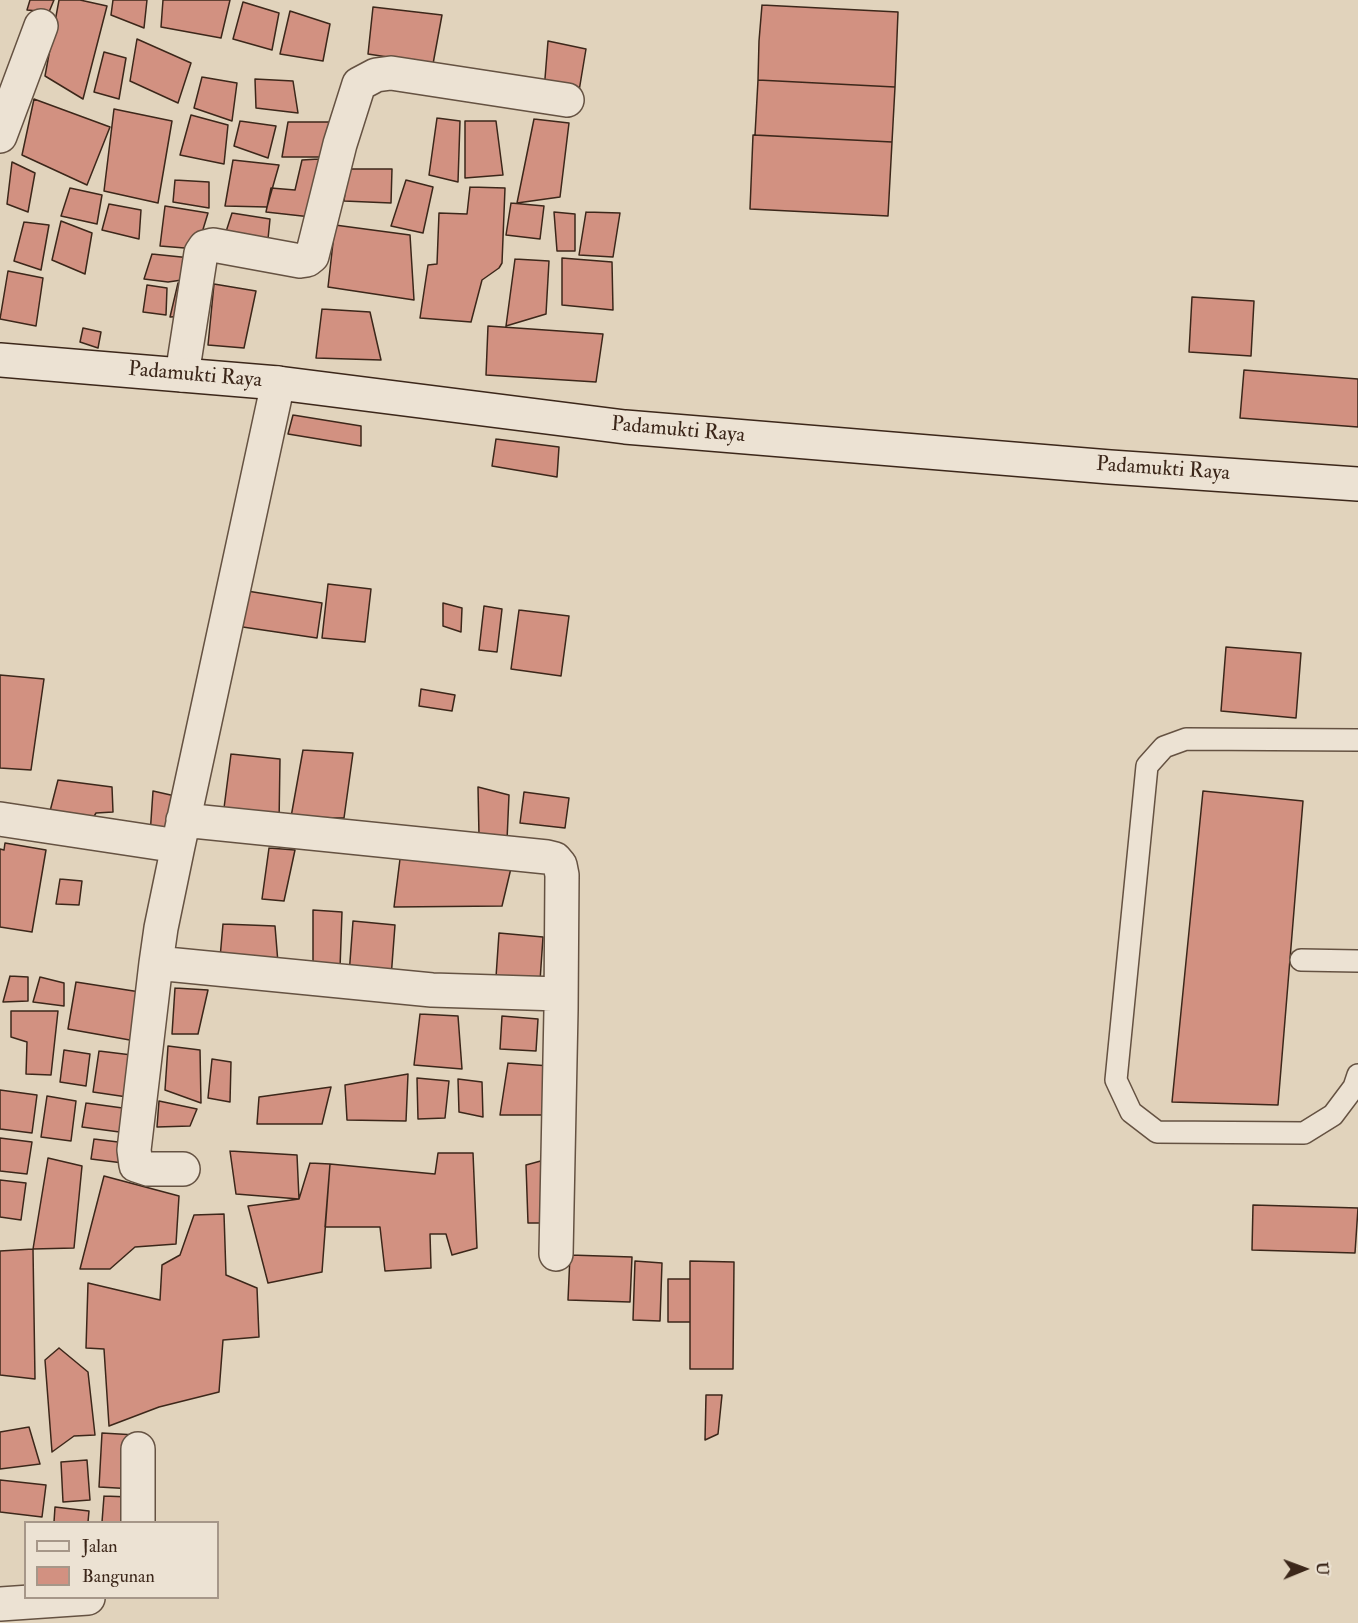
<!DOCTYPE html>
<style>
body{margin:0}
#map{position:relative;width:1358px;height:1623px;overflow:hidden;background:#e1d3bc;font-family:"IM FELL Double Pica",serif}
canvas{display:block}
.legend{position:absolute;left:24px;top:1521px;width:195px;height:78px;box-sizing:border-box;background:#ece2d3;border:2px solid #a69789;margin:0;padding:8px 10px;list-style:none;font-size:18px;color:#3c271a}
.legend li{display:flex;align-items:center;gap:12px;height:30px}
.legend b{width:30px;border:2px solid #a69789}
.north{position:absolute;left:1274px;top:1539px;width:60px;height:60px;-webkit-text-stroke:4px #ece2d3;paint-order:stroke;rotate:89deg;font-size:16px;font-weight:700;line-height:24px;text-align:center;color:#3c271a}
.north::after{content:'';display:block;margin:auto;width:21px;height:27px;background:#3c271a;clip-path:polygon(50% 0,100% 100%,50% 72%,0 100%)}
</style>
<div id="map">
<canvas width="1358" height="1623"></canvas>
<ul class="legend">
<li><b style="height:8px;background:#ece2d3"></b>Jalan</li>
<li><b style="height:16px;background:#d29181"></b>Bangunan</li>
</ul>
<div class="north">U</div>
</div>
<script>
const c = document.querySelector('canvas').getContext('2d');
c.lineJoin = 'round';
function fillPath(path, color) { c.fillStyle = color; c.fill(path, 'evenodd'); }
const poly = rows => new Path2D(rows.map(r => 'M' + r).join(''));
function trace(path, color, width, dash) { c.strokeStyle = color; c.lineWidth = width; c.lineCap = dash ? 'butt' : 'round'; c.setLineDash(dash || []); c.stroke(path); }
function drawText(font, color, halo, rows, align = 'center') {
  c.font = font + ' "IM FELL Double Pica",serif'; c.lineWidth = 6; c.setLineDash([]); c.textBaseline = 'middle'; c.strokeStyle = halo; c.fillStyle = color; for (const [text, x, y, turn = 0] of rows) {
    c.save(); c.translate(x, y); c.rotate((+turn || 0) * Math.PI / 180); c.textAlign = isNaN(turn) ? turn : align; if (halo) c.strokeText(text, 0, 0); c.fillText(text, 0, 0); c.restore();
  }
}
const building = poly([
 [30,0,54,0,49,12,27,10,30,0],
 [59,0,80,0,107,6,83,99,45,76,59,0],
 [113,0,147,0,144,28,111,15,113,0],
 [163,0,230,0,221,38,161,27,163,0],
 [243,2,279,13,272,50,233,39,243,2],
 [762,5,898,12,895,87,758,80,759,41,762,5],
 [373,7,442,15,433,64,368,54,373,7],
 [290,11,330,24,323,61,280,54,290,11],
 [137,39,191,63,178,103,130,81,137,39],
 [548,41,586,49,578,97,544,91,548,41],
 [104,52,126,58,119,99,94,92,104,52],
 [202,77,237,83,232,121,194,108,202,77],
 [255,79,293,81,298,113,256,108,255,79],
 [758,80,895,87,892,142,755,135,758,80],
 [34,99,110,127,87,185,22,155,34,99],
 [114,109,172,121,158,203,104,191,114,109],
 [191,115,228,125,224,164,180,155,191,115],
 [437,118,460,121,458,182,429,175,437,118],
 [534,119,569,123,560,197,517,203,534,119],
 [240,121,276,126,268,158,234,146,240,121],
 [465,121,496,121,503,175,465,178,465,121],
 [288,122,333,122,326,157,282,157,288,122],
 [753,135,892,142,888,216,750,209,753,135],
 [319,159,311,217,266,212,271,188,295,190,302,160,319,159],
 [233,160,279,165,267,207,225,206,233,160],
 [12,162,35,173,28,212,7,204,12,162],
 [348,169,392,169,391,203,344,201,348,169],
 [175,180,209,182,209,208,173,202,175,180],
 [406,180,433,187,423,233,391,226,406,180],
 [470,187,505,188,502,263,499,268,482,280,471,322,420,318,428,265,437,264,439,213,467,214,470,187],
 [70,188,102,195,97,224,61,216,70,188],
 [511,203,544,206,540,239,506,235,511,203],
 [109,204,141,210,139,239,102,230,109,204],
 [165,206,208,213,197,249,160,246,165,206],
 [554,212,575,214,575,251,557,251,554,212],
 [586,212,620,213,613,257,579,255,586,212],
 [232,213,270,219,267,249,224,238,232,213],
 [61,221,92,233,85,274,52,260,61,221],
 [24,222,49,225,41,270,14,261,24,222],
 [335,225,410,235,414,300,328,287,335,225],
 [152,254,191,258,189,279,168,282,144,279,152,254],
 [562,258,612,262,613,310,562,305,562,258],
 [515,259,549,261,546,314,506,326,515,259],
 [8,271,43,278,36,326,0,319,8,271],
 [178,283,193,287,187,316,170,317,178,283],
 [214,284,256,291,244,348,208,345,214,284],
 [147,285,167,288,166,315,143,312,147,285],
 [1192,297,1254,301,1251,356,1189,352,1192,297],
 [322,309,370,312,381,360,316,358,322,309],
 [488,326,603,334,596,382,486,375,488,326],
 [83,328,101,332,98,348,80,342,83,328],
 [1244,370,1358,379,1358,427,1240,418,1244,370],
 [293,415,361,426,361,446,288,434,293,415],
 [496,439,559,447,557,477,492,466,496,439],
 [328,584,371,589,365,642,322,638,328,584],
 [241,590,322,603,317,638,236,626,241,590],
 [443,603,462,608,461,632,443,626,443,603],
 [484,606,502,609,497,652,479,650,484,606],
 [519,610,569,616,561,676,511,669,519,610],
 [1226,647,1301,653,1296,718,1221,711,1226,647],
 [0,675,44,679,31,770,0,768,0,675],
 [421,689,455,695,452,711,419,706,421,689],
 [303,750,353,753,344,818,291,817,303,750],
 [231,754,280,759,279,824,224,808,231,754],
 [58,780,112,787,113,812,96,813,89,825,48,819,58,780],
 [478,787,509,795,507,840,479,836,478,787],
 [153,791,184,798,173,840,150,835,153,791],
 [1203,791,1303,801,1278,1105,1172,1102,1203,791],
 [524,792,569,798,565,828,520,823,524,792],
 [5,843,46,850,32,932,0,927,0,849,4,850,5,843],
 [269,848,295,850,284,901,262,899,269,848],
 [401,851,512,864,502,906,394,907,401,851],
 [60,879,82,881,79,905,56,904,60,879],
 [313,910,342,912,340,968,313,965,313,910],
 [353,921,395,925,391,978,349,975,353,921],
 [223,924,275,926,278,963,220,958,223,924],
 [499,933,543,937,540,981,496,977,499,933],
 [10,976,28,977,28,1001,3,1002,10,976],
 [40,977,64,983,64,1006,33,1002,40,977],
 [76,982,140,992,141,1042,68,1029,76,982],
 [175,988,208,990,198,1034,172,1034,175,988],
 [11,1011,58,1011,51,1075,26,1074,27,1042,11,1037,11,1011],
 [420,1014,458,1016,462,1069,414,1065,420,1014],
 [502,1016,538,1019,536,1051,500,1049,502,1016],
 [168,1046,200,1050,201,1103,165,1090,168,1046],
 [64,1050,90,1054,86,1086,60,1082,64,1050],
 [99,1051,140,1056,134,1098,93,1092,99,1051],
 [212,1059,231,1062,230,1102,208,1098,212,1059],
 [508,1063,550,1066,547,1115,500,1115,508,1063],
 [408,1074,406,1121,347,1120,345,1085,408,1074],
 [417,1078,449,1081,445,1118,418,1119,417,1078],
 [458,1079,482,1082,483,1117,459,1112,458,1079],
 [331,1087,322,1124,257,1124,259,1097,331,1087],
 [0,1090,37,1095,32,1133,0,1129,0,1090],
 [47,1096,76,1101,71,1141,41,1137,47,1096],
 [159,1101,197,1109,190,1126,157,1127,159,1101],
 [86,1103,130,1109,127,1133,82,1127,86,1103],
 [0,1138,32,1142,27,1174,0,1171,0,1138],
 [94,1139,126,1143,123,1163,91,1159,94,1139],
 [230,1151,297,1155,299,1199,236,1194,230,1151],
 [438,1153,473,1153,477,1248,452,1255,446,1234,430,1234,431,1268,385,1271,380,1227,325,1227,330,1164,435,1174,438,1153],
 [48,1158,82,1166,74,1248,33,1249,48,1158],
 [548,1159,548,1223,528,1223,526,1165,548,1159],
 [310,1163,330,1164,322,1272,268,1283,248,1206,299,1199,310,1163],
 [104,1176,179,1196,176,1244,135,1247,110,1269,80,1269,104,1176],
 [0,1180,26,1183,21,1220,0,1217,0,1180],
 [1253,1205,1358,1208,1355,1253,1252,1250,1253,1205],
 [224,1214,226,1275,257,1288,259,1337,223,1340,219,1392,159,1407,109,1426,104,1349,86,1348,88,1283,160,1300,162,1265,180,1255,194,1215,224,1214],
 [33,1249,35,1379,0,1375,0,1251,33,1249],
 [570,1255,632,1257,630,1302,568,1300,570,1255],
 [635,1261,662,1263,660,1321,633,1320,635,1261],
 [690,1261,734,1262,733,1369,690,1369,690,1261],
 [668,1279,690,1279,690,1322,668,1322,668,1279],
 [59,1348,88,1372,95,1435,74,1436,52,1452,45,1360,59,1348],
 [706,1395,722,1395,718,1434,705,1440,706,1395],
 [29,1427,40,1464,0,1469,0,1432,29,1427],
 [102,1433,136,1435,134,1489,99,1487,102,1433],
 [87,1460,90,1500,63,1502,61,1462,87,1460],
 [0,1480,46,1485,42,1517,0,1512,0,1480],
 [104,1496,130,1497,129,1522,102,1522,104,1496],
 [55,1507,89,1511,88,1522,54,1522,55,1507]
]);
const lane = poly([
 [1358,740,1186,739,1164,747,1147,766,1116,1080,1131,1112,1157,1132,1304,1133,1333,1115,1354,1087,1358,1075],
 [1301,960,1358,961]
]);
const street = poly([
 [0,136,41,26],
 [182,375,201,253,205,247,213,245,300,261,307,260,312,256,340,144,359,84,376,75,391,73,567,100],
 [0,819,178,846],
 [183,820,547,857,555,859,560,865,562,875,561,1010,556,1254],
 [156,963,432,990,560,994],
 [183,1169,148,1169,136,1165,134,1150,156,963,161,928,178,846,278,383],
 [138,1522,138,1449],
 [0,1604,88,1598]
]);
const secondary = poly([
 [0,360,278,383,625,427,1110,467,1358,484]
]);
const streetNames = [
 ["Padamukti Raya",195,376,5],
 ["Padamukti Raya",678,431,5],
 ["Padamukti Raya",1163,470,4]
];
fillPath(building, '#d29181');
trace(building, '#3c271a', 1.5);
trace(lane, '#655242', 24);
trace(street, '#655242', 36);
trace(secondary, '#3c271a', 36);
trace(lane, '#ece2d3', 21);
trace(street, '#ece2d3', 33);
trace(secondary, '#ece2d3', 33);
drawText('21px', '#3c271a', '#ece2d3', streetNames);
</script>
